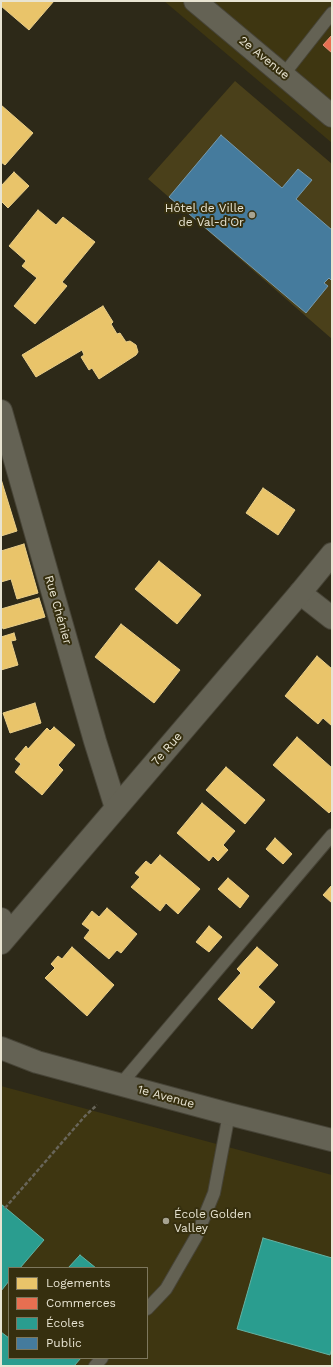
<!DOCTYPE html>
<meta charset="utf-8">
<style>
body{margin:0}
#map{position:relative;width:333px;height:1367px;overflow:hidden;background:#2d2918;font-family:"Work Sans",sans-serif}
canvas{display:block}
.frame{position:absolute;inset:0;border:2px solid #e8e4d2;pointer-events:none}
.legend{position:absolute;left:8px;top:1267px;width:140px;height:92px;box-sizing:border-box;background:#362f0f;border:1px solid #7d775d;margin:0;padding:5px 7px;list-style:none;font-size:12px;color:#e8e4d2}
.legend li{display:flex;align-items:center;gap:8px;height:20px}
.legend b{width:20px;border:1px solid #7d775d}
</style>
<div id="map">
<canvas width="333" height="1367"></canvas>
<div class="frame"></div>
<ul class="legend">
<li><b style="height:11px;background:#e9c46a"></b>Logements</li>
<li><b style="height:11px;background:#e76f51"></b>Commerces</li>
<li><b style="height:11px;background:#2a9d8f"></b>Écoles</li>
<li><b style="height:11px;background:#457b9d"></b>Public</li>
</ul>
</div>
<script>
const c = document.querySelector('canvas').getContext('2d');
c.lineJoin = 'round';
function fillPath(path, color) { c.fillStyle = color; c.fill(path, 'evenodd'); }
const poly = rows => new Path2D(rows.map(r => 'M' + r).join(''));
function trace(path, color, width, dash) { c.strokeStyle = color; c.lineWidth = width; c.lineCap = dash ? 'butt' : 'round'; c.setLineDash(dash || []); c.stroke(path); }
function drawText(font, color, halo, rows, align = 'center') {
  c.font = font + ' "Work Sans",sans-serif'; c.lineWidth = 4; c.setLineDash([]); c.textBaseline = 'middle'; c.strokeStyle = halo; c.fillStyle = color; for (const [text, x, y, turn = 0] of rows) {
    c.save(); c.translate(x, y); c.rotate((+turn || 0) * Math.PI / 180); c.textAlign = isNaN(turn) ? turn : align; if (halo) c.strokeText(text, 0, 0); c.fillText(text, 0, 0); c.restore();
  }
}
const built = poly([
 [164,1,332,1,332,143],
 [1,1086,332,1175,332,1366,1,1366],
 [9,1268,147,1268,147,1358,9,1358]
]);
const green = poly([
 [235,81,332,164,332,339,148,179]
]);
const homes = poly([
 [1,1,54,1,29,30,1,6,1,1],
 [1,105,33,133,5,165,1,162,1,105],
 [14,172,29,186,8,208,1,201,1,186,14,172],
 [38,210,56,225,63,217,95,242,62,282,67,286,35,324,14,306,37,278,22,266,26,261,9,246,38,210],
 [103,306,113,322,111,324,117,334,120,333,126,342,130,341,136,345,138,352,136,355,99,379,92,368,89,370,81,357,84,355,82,350,36,377,22,355,103,306],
 [1,479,17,531,1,536,1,479],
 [263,488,295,510,278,535,246,513,263,488],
 [24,544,38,593,17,599,11,579,1,582,1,551,24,544],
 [159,561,201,595,177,624,135,589,159,561],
 [39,598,45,617,3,629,1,623,1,609,39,598],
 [121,624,180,670,154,703,95,657,121,624],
 [14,633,16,640,11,641,18,665,1,670,1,637,14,633],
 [317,656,332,669,332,726,323,718,318,724,285,696,317,656],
 [35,703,41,723,10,733,3,713,35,703],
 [54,727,75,745,58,765,63,770,42,795,15,772,21,764,15,759,26,746,28,749,47,728,50,731,54,727],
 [297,737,332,768,332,810,329,813,273,765,297,737],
 [226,767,265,800,245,824,206,790,226,767],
 [202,803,235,831,223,845,228,850,218,861,213,856,209,861,177,833,202,803],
 [275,838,292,854,283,864,266,849,275,838],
 [160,855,200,889,178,914,166,903,160,911,131,887,140,877,135,873,146,861,151,865,160,855],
 [228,878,249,896,240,908,218,889,228,878],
 [332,885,332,903,323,895,332,885],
 [107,908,137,934,121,953,117,950,109,959,84,938,90,930,82,924,92,911,99,917,107,908],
 [209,926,222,937,209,952,196,942,209,926],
 [72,947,114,985,87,1016,45,978,55,968,51,964,58,956,62,959,72,947],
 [257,947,278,965,258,987,275,1002,252,1029,218,999,241,973,237,969,257,947]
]);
const shops = poly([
 [332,35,332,53,323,45,332,35]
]);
const schools = poly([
 [1,1204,44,1240,20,1268,9,1268,9,1281,1,1291,1,1204],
 [263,1238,332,1258,332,1348,330,1355,237,1329,263,1238],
 [80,1255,96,1268,68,1268,80,1255],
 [1,1332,9,1338,9,1358,81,1358,74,1366,1,1366,1,1332]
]);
const public = poly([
 [221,135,282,188,298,169,312,180,296,199,332,230,332,281,329,278,324,283,328,286,306,313,169,197,221,135]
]);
const path = poly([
 [5,1208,85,1116,97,1105]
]);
const service = poly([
 [284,74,332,13],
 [120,1085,332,835],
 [147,1309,166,1289,196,1237,214,1193,229,1114],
 [95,1366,102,1358]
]);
const minor = poly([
 [195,1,332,116],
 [1,411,95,741,116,808],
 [300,593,332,618],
 [1,919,6,936],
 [1,1048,37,1062,229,1114,332,1140]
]);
const tertiary = poly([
 [1,943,300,593,332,554]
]);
const markers = [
 [252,215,4,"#a7a391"],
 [166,1221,4,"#a7a391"]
];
const streetNames = [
 ["2e Avenue",264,58,39],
 ["Rue Chénier",58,610,74],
 ["7e Rue",167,749,-49],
 ["1e Avenue",166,1097,15]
];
const poiNames = [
 ["Hôtel de Ville",244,208],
 ["de Val-d'Or",244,222],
 ["École Golden",174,1214,"left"],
 ["Valley",174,1228,"left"]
];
fillPath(built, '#3e3611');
fillPath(green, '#4a401a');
fillPath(homes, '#e9c46a');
trace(homes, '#e9ce89', 1);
fillPath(shops, '#e76f51');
trace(shops, '#e79278', 1);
fillPath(schools, '#2a9d8f');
trace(schools, '#63b2a3', 1);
fillPath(public, '#457b9d');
trace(public, '#769aad', 1);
trace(service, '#474437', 14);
trace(minor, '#474437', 24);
trace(tertiary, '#474437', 24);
trace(path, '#686559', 2.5, [4, 2]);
trace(service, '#646254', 12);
trace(minor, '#646254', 22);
trace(tertiary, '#646254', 22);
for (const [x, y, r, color] of markers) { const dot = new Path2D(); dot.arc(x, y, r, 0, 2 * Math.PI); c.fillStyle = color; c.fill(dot); trace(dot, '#362f0f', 1.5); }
drawText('12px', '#e8e4d2', '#362f0f', streetNames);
drawText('12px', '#e8e4d2', '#362f0f', poiNames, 'right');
</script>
